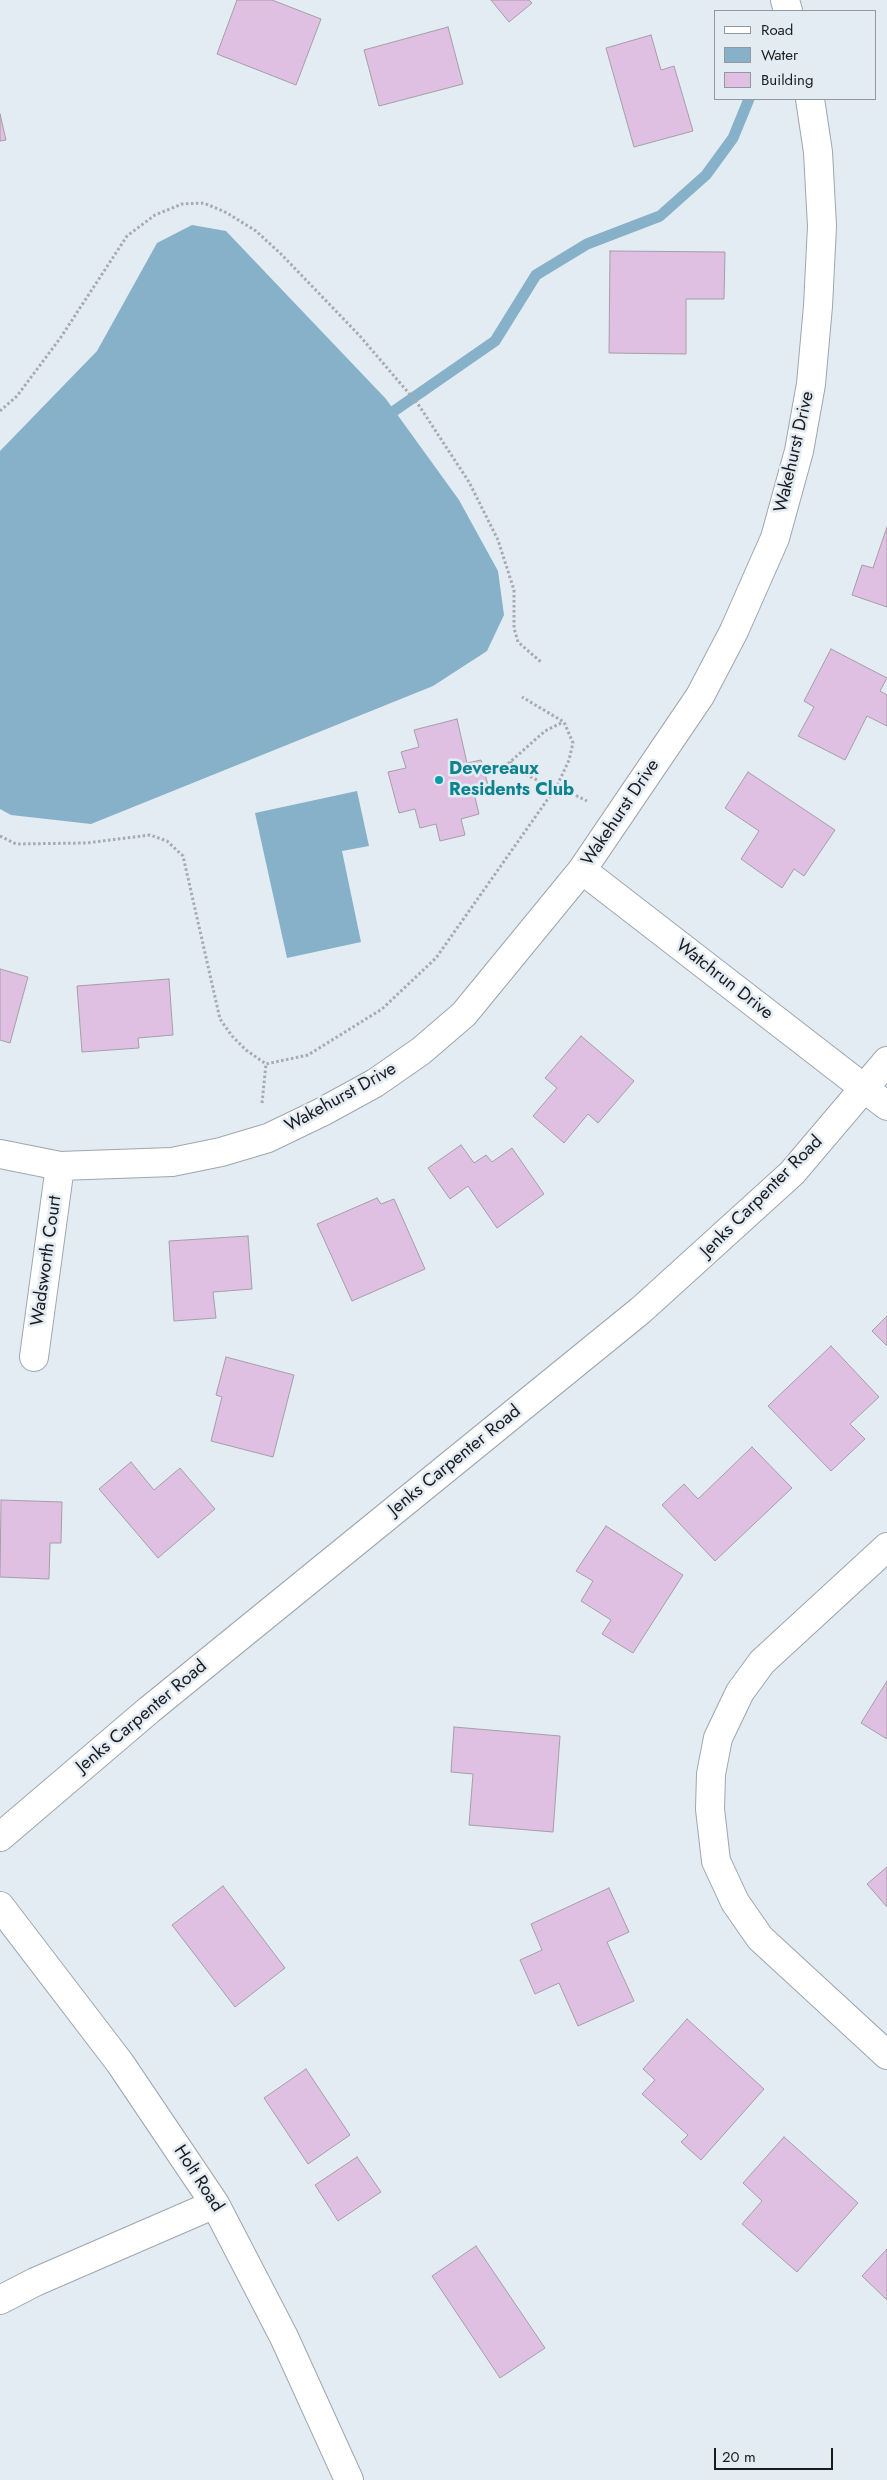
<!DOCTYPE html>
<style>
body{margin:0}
#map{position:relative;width:887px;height:2480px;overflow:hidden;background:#e3ebf3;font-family:Jost,sans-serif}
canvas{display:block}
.legend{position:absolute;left:714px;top:10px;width:162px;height:90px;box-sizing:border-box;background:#e3ebf3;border:1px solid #92989e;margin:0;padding:6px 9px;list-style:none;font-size:15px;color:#191b1e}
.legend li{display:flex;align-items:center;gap:10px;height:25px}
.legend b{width:25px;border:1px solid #92989e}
.scale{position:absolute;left:714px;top:2448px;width:119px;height:22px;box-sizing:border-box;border:2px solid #191b1e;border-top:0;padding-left:6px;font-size:15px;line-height:18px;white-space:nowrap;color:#191b1e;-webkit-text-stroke:4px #e3ebf3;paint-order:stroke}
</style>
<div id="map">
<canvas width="887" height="2480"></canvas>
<ul class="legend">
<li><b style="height:6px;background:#fff"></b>Road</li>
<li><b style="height:14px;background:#86b1c9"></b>Water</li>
<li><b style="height:14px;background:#dfc0e2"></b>Building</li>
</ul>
<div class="scale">20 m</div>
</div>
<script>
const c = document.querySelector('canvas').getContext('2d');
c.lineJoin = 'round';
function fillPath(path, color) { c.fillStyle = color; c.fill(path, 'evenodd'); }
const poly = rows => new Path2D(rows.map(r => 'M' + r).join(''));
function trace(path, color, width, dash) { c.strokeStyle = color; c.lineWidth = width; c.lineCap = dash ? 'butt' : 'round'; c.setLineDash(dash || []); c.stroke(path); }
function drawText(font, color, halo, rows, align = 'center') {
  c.font = font + ' Jost,sans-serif'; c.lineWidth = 5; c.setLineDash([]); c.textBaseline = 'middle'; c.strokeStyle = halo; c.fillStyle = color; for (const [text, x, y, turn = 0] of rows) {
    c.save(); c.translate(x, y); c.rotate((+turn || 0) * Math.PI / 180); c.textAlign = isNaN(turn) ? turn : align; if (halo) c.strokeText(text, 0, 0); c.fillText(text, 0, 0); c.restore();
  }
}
const water = poly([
 [192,225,226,231,386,399,459,500,498,571,504,615,487,651,433,686,91,824,11,815,0,809,0,451,97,351,157,243],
 [357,791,369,846,342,851,361,942,287,958,255,813]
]);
const stream = poly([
 [384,421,394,411,495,341,536,275,587,244,660,216,706,175,733,138,749,99]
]);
const building = poly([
 [237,0,272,0,321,19,296,85,217,54,237,0],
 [491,0,529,0,532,3,509,22,491,0],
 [448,27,463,84,379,106,364,50,448,27],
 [651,35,661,70,674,66,693,131,634,147,606,48,651,35],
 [0,114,6,140,0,141,0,114],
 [610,251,725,252,724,299,686,299,686,354,609,353,610,251],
 [887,527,887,607,852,595,862,565,873,568,887,527],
 [831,649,887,678,880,691,887,695,887,726,867,716,845,760,798,736,814,707,804,701,831,649],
 [457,719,467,763,481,760,488,785,473,789,479,814,461,819,465,835,440,841,436,824,420,828,415,809,399,813,388,772,406,768,401,752,419,747,414,730,457,719],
 [748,772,835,830,804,876,794,869,782,888,741,859,759,831,725,808,748,772],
 [0,969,28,977,10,1043,0,1040,0,969],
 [169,979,173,1035,138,1038,139,1048,82,1052,77,986,169,979],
 [581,1036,634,1081,598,1123,588,1114,564,1143,533,1116,557,1088,545,1078,581,1036],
 [461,1145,474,1163,486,1155,492,1162,512,1148,544,1194,497,1228,468,1186,450,1199,428,1168,461,1145],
 [377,1198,381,1204,394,1199,425,1269,352,1301,317,1224,377,1198],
 [248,1236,252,1289,213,1292,216,1318,174,1321,169,1241,248,1236],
 [887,1316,887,1346,872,1331,887,1316],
 [831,1346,879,1397,850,1424,865,1439,831,1471,768,1406,831,1346],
 [226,1357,294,1375,273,1457,211,1441,222,1397,216,1395,226,1357],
 [752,1447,792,1488,715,1561,662,1505,684,1484,698,1499,752,1447],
 [131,1462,154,1490,180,1468,215,1509,158,1558,99,1489,131,1462],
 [1,1500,62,1502,61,1543,50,1543,49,1579,0,1577,1,1500],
 [606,1526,683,1575,633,1653,602,1634,611,1620,581,1601,593,1581,576,1571,606,1526],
 [887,1681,887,1739,861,1723,887,1681],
 [454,1727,560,1736,553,1832,469,1825,473,1774,451,1772,454,1727],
 [887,1867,887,1907,867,1884,887,1867],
 [223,1886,285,1968,235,2007,172,1925,223,1886],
 [609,1888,629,1932,607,1942,634,2001,578,2026,559,1983,535,1994,520,1960,542,1950,531,1924,609,1888],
 [687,2019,764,2089,701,2160,681,2142,688,2135,642,2094,655,2080,643,2069,687,2019],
 [306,2069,350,2135,308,2164,264,2098,306,2069],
 [784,2137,858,2203,797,2272,742,2224,762,2201,743,2183,784,2137],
 [357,2157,381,2192,338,2221,315,2185,357,2157],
 [476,2246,545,2348,500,2378,432,2276,476,2246],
 [887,2249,887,2300,862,2276,887,2249]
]);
const path = poly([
 [0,411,17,396,61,337,127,236,155,215,182,204,204,203,227,213,256,231,281,254,359,335,418,404,469,482,498,540,514,590,514,628,518,642,541,662],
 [510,762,525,774,545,784,557,786,587,801],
 [486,775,497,772,510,762,545,731,563,722],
 [0,836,16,844,86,843,150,835,167,841,183,856,220,1019,232,1036,246,1050,266,1064,308,1055,382,1009,436,958,557,786,569,760,573,743,564,722,522,697],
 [262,1103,266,1064]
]);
const minor = poly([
 [785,0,788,11],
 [582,870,887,1106],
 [0,1154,60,1166,172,1162,221,1152,268,1138,322,1112,375,1083,421,1051,464,1014,582,870,700,696,734,631,775,538,799,451,811,384,818,306,822,226,818,152,810,99],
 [34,1357,60,1166],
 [887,1547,762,1662,740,1692,718,1738,711,1774,710,1809,716,1861,735,1902,760,1938,887,2055],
 [0,1837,149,1710,641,1310,792,1173,887,1061],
 [0,1906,120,2063,215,2204,284,2337,349,2480],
 [0,2300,35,2282,215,2204]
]);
const markers = [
 [439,780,5,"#0f9aa8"]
];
const streetNames = [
 ["Wakehurst Drive",795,452,-77],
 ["Wakehurst Drive",621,813,-56],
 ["Watchrun Drive",724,980,38],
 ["Wakehurst Drive",341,1098,-29],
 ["Jenks Carpenter Road",762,1197,-45],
 ["Wadsworth Court",47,1261,-82],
 ["Jenks Carpenter Road",455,1461,-39],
 ["Jenks Carpenter Road",142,1717,-40],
 ["Holt Road",198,2179,57]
];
const cultureNames = [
 ["Devereaux",449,770],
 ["Residents Club",449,791]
];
fillPath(water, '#86b1c9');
trace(stream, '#86b1c9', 11);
fillPath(building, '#dfc0e2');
trace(building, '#a59ea6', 1);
trace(minor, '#9fa6ae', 30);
trace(path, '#a5abb2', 3, [2.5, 2.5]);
trace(minor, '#fff', 28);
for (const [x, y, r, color] of markers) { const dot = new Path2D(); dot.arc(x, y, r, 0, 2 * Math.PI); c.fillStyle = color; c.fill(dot); trace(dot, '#e3ebf3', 2); }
drawText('18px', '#191b1e', '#e3ebf3', streetNames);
drawText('bold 18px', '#0d838f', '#e3ebf3', cultureNames, 'left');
</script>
